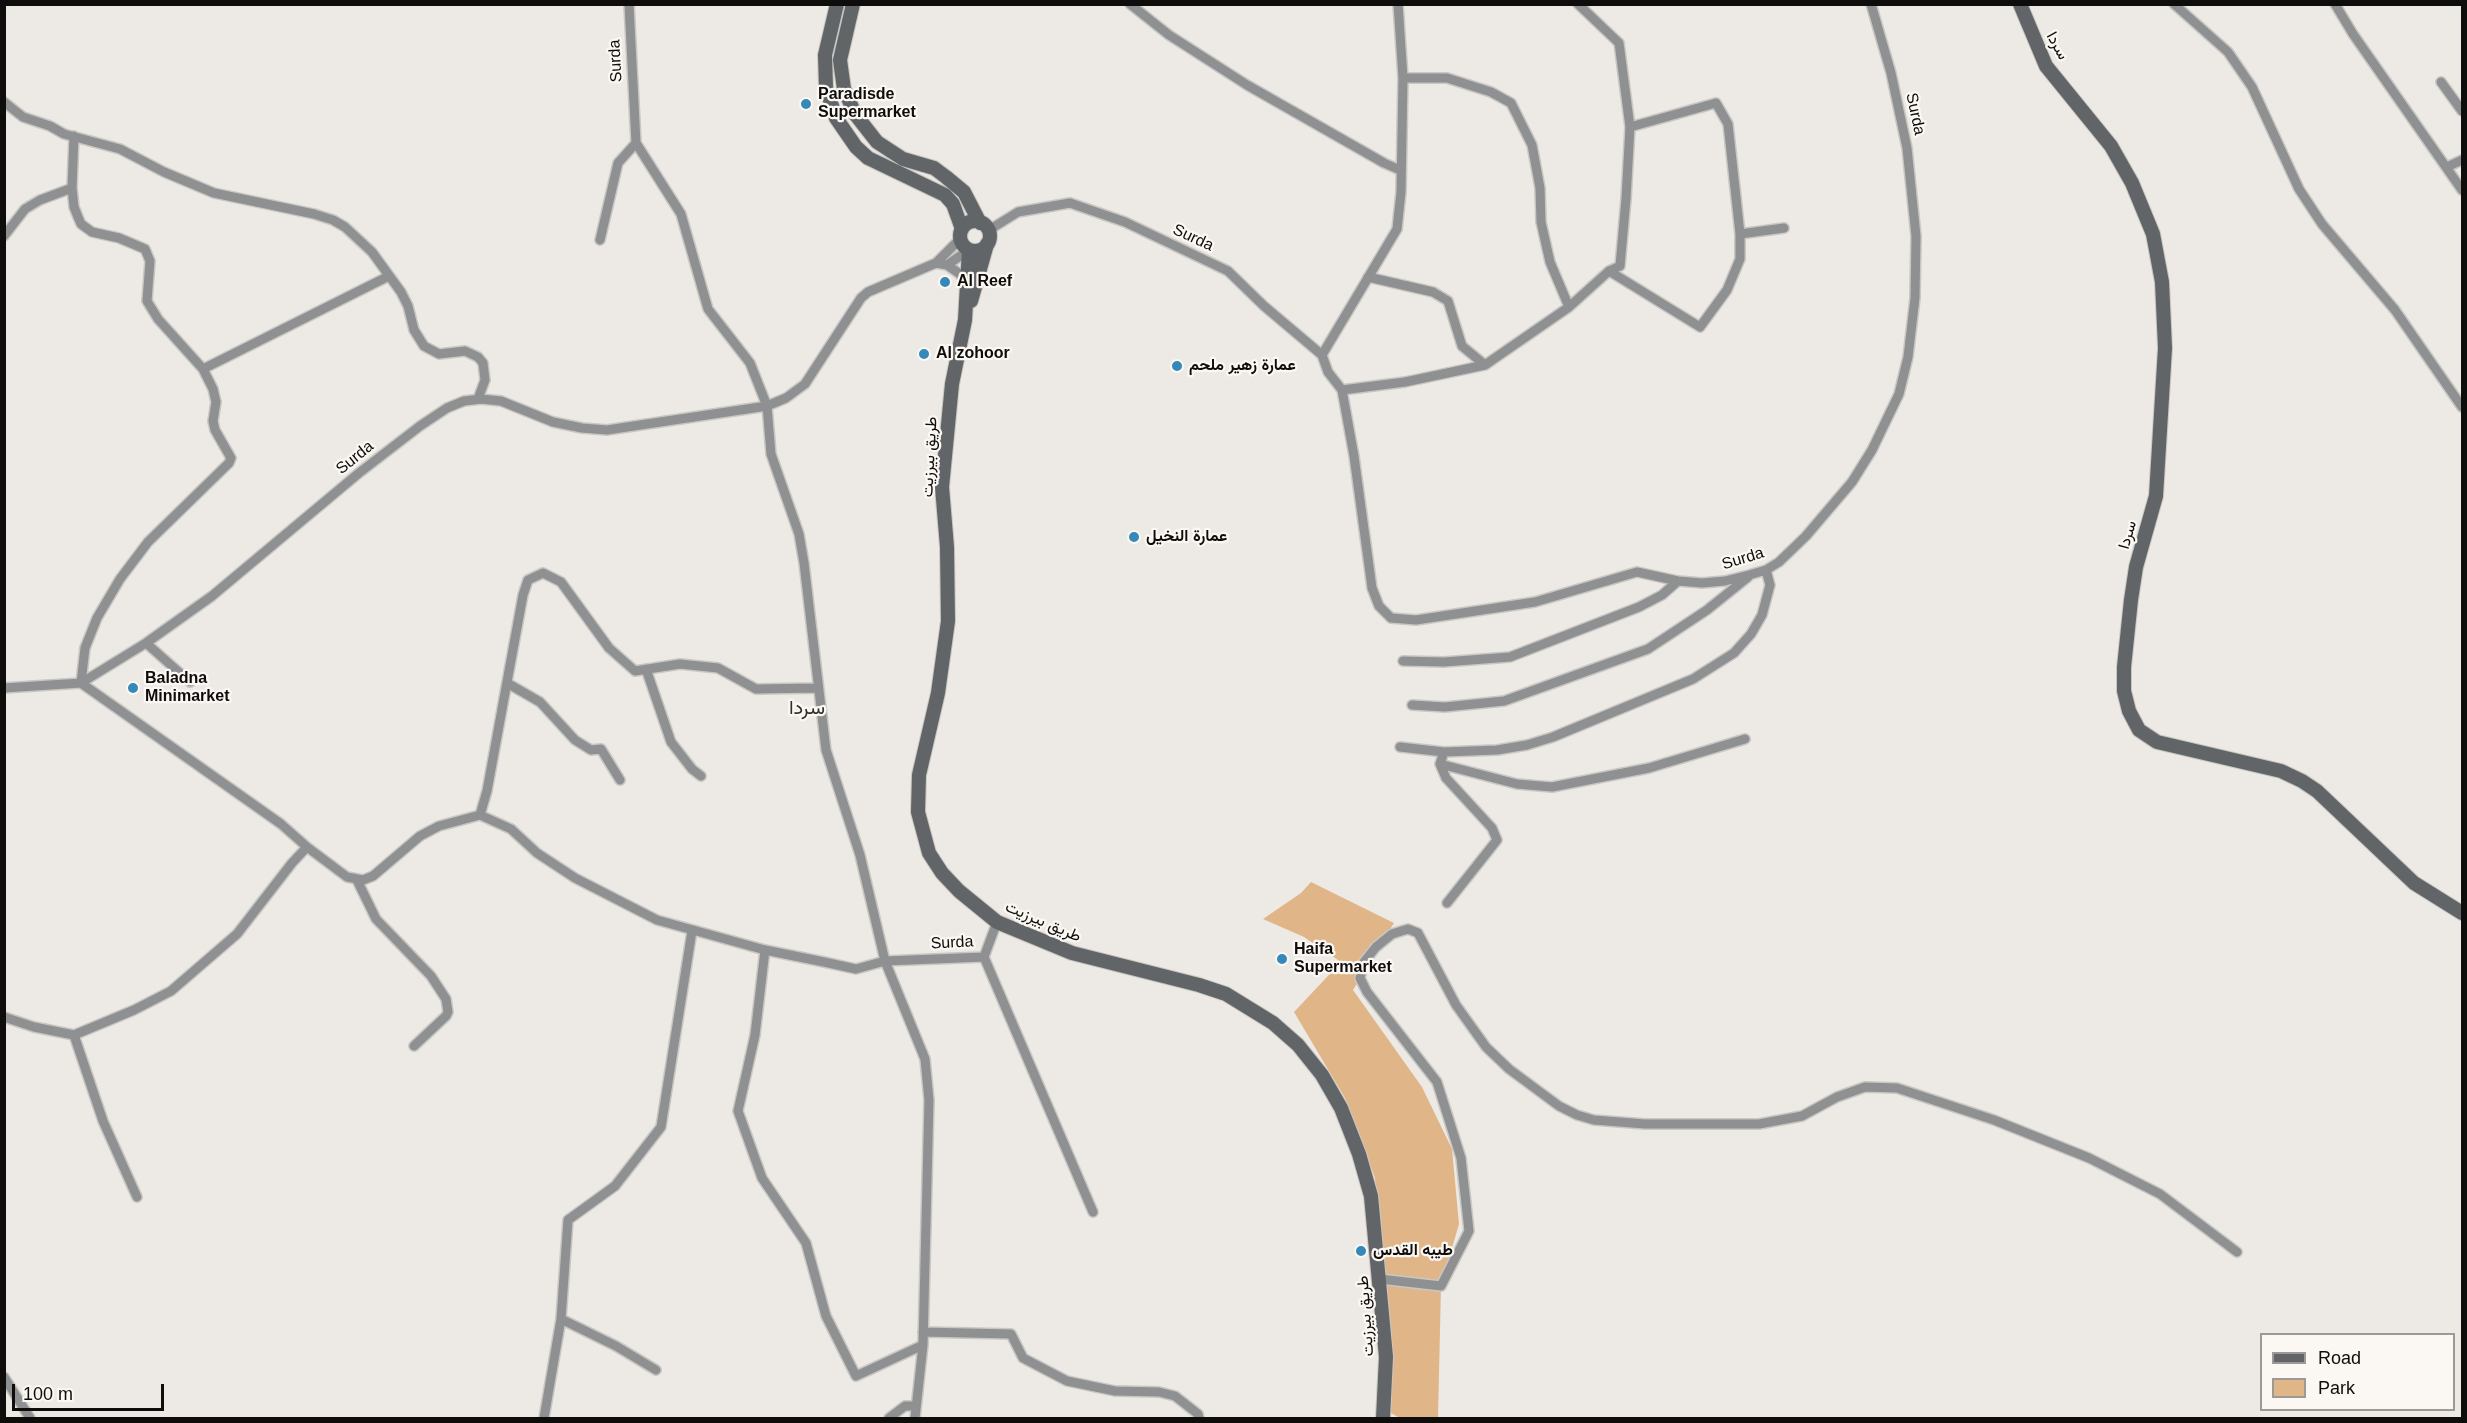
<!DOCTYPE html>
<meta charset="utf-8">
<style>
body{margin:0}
#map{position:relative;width:2467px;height:1423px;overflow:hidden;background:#edeae6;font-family:Arial,sans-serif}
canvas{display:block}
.frame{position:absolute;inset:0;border:6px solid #0e0d0b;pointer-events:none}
.legend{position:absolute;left:2260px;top:1333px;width:195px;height:78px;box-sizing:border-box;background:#fbf7f3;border:2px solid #9c9996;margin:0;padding:8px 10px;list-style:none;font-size:18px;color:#0e0d0b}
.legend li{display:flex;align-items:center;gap:12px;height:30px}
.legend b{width:30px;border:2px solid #9c9996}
.scale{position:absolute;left:12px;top:1384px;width:152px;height:27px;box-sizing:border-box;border:3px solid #0e0d0b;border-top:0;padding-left:8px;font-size:18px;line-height:21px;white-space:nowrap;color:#0e0d0b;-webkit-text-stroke:4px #fbf7f3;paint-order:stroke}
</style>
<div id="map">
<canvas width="2467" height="1423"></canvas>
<div class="frame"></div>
<ul class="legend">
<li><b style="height:8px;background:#626567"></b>Road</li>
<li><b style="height:16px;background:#e0b688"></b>Park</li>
</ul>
<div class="scale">100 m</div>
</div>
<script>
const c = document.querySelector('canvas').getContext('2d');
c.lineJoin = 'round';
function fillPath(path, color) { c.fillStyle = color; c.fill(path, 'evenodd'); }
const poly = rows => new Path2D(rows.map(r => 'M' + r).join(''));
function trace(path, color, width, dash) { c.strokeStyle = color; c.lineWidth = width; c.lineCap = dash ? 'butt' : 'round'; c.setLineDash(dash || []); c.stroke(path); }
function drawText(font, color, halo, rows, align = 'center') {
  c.font = font + ' Arial,Vazirmatn,sans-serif'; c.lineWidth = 4.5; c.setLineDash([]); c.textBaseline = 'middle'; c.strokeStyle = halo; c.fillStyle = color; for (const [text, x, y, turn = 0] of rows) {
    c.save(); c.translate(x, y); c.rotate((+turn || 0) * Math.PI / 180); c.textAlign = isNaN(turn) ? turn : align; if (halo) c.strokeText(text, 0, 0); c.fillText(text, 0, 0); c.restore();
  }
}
const green = poly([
 [1311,882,1394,923,1353,990,1422,1087,1452,1149,1459,1224,1441,1286,1438,1418,1400,1418,1385,1410,1375,1178,1345,1098,1294,1012,1341,962,1304,937,1263,919,1301,893]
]);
const street = poly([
 [629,4,636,143,681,214,708,309,750,363,767,406,771,454,799,534,804,563,826,750,860,855,885,961,925,1059,929,1100,923,1345,915,1418],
 [1130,4,1169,35,1247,85,1384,163,1400,170],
 [2174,4,2228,52,2252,87,2299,189,2322,224,2395,310,2462,407],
 [2335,4,2353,34,2462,190],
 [1403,78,1447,78,1491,92,1511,103,1532,145,1540,188,1541,222,1550,262,1569,307],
 [2441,82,2462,111],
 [4,102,23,117,50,126,64,134,120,149,164,172,214,193,314,214,333,220,345,227,372,252,401,292,408,306,414,330,424,346,439,354,465,351,478,357,483,363,485,380,478,399],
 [74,136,72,188,74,207,78,217,81,224,92,232,119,238,145,249,150,261,147,301,158,319,203,369,213,389,216,402,213,421,215,430,231,458,229,463,148,542,120,579,97,618,85,648,81,683,281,824,307,847],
 [2447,167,2462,160],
 [989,230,1018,212,1070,203,1125,222,1228,271,1264,306,1322,355,1328,372,1342,390,1354,456,1372,588,1379,606,1391,618,1416,620,1535,602,1637,572,1678,581,1702,583,1725,581,1749,575,1766,570,1779,562,1806,536,1852,482,1872,450,1899,394,1908,357,1915,298,1916,236,1907,148,1891,73,1871,4],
 [1740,234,1784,228],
 [4,236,25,209,40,200,72,188],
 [600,240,618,163,636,143],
 [936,263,947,265,969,250],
 [947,265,960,274,966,285],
 [1609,271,1700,327,1727,290,1740,259,1740,234,1728,124,1716,103,1630,127],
 [1368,277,1433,292,1448,301,1462,346,1485,365],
 [1322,355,1397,229,1401,192,1403,78,1398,4],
 [203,369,389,276],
 [1342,390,1405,382,1485,365,1569,307,1609,271,1620,266,1626,199,1630,127,1619,43,1578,4],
 [146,643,190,682],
 [1403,661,1444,662,1510,657,1639,607,1662,595,1678,581],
 [646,669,671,742,692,769,701,776],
 [507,683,540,702,575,740,591,750,601,749,620,780],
 [4,688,81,683,146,643,212,596,359,473,420,426,447,408,464,401,481,399,501,401,553,422,582,428,607,430,767,406,786,398,805,384,861,298,868,292,936,263,960,239],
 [1412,705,1445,707,1504,701,1648,649,1707,610,1748,577],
 [1400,747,1444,752,1497,750,1527,745,1553,737,1693,679,1734,653,1751,634,1762,615,1770,585,1766,570],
 [1444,752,1440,764,1517,784,1552,787,1649,768,1745,739],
 [1440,764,1446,778,1492,828,1497,840,1447,903],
 [480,815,487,791,523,595,528,580,543,573,561,582,609,648,635,671,680,664,718,668,756,689,818,688],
 [357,880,376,919,431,976,446,999,448,1012,446,1016,414,1046],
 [765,950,755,1035,738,1111,762,1178,806,1243,826,1316,856,1376,923,1345],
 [984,957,1093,1212],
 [4,1017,34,1027,74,1035,134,1010,171,991,237,934,292,863,307,847,347,877,363,880,373,876,420,836,439,826,480,815,511,829,537,853,575,878,657,920,765,950,824,962,856,969,885,961,984,957,997,922],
 [74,1035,103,1121,137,1197],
 [1380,1279,1441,1286,1469,1231,1461,1158,1437,1082,1367,992,1360,978,1364,962,1376,947,1392,934,1408,929,1418,933,1456,1005,1486,1047,1509,1069,1559,1106,1577,1115,1594,1120,1645,1124,1759,1124,1802,1116,1837,1097,1865,1087,1897,1088,1994,1120,2089,1158,2160,1194,2237,1252],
 [561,1319,616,1346,656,1370],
 [923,1332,1011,1334,1023,1358,1067,1381,1115,1391,1159,1392,1175,1396,1198,1414,1199,1418],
 [4,1377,30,1418],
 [544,1418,561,1319,568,1220,615,1186,661,1127,692,931],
 [889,1418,905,1406,916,1406]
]);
const secondary = poly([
 [837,4,825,55,826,88,836,118,856,147,868,158,945,195,953,204,962,229],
 [853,4,840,60,844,89,855,114,877,142,903,159,934,168,946,177,964,192,980,223],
 [2020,4,2046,66,2111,146,2132,183,2153,234,2162,282,2165,348,2156,496,2136,567,2131,600,2124,667,2124,691,2129,711,2139,730,2157,742,2281,771,2302,781,2317,791,2414,883,2462,913],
 '960 236a15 15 0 1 1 30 0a15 15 0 1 1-30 0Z',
 [969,250,965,320,952,384,942,487,947,547,948,621,938,693,919,775,918,812,929,853,942,873,959,891,997,922,1072,953,1199,985,1226,994,1273,1023,1298,1045,1322,1075,1341,1108,1359,1154,1371,1196,1386,1357,1383,1418],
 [971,301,987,244]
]);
const markers = [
 [806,104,6,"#3688b9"],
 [945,282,6,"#3688b9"],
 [924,354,6,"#3688b9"],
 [1177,366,6,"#3688b9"],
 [1134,537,6,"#3688b9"],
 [133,688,6,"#3688b9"],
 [1282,959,6,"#3688b9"],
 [1361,1251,6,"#3688b9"]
];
const streetNames = [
 ["سردا",2057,46,61],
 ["Surda",616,61,-93],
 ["Surda",1915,114,78],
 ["Surda",1193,238,25],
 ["طريق بيرزيت",930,457,-87],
 ["Surda",355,458,-39],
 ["سردا",2128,535,-74],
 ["Surda",1743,559,-17],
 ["طريق بيرزيت",1043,922,23],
 ["Surda",952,943,-3],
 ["طريق بيرزيت",1366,1316,-94]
];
const poiNames = [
 ["Paradisde",818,95],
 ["Supermarket",818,113],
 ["Al Reef",957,282],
 ["Al zohoor",936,354],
 ["عمارة زهير ملحم",1189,366],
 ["عمارة النخيل",1146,537],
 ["Baladna",145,679],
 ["Minimarket",145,697],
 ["Haifa",1294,950],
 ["Supermarket",1294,968],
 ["طيبه القدس",1373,1251]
];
const quarterNames = [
 ["سردا",807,708]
];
fillPath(green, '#e0b688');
trace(street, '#c9c7c3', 12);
trace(secondary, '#c9c7c3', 16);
trace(street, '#8e9091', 9);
trace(secondary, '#626567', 14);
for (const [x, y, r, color] of markers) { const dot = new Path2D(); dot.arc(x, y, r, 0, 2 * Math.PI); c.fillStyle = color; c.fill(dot); trace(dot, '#fbf7f3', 2); }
drawText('16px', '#0e0d0b', '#fbf7f3', streetNames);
drawText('bold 16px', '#0e0d0b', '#fbf7f3', poiNames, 'left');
drawText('20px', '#312e2b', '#fbf7f3', quarterNames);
</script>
